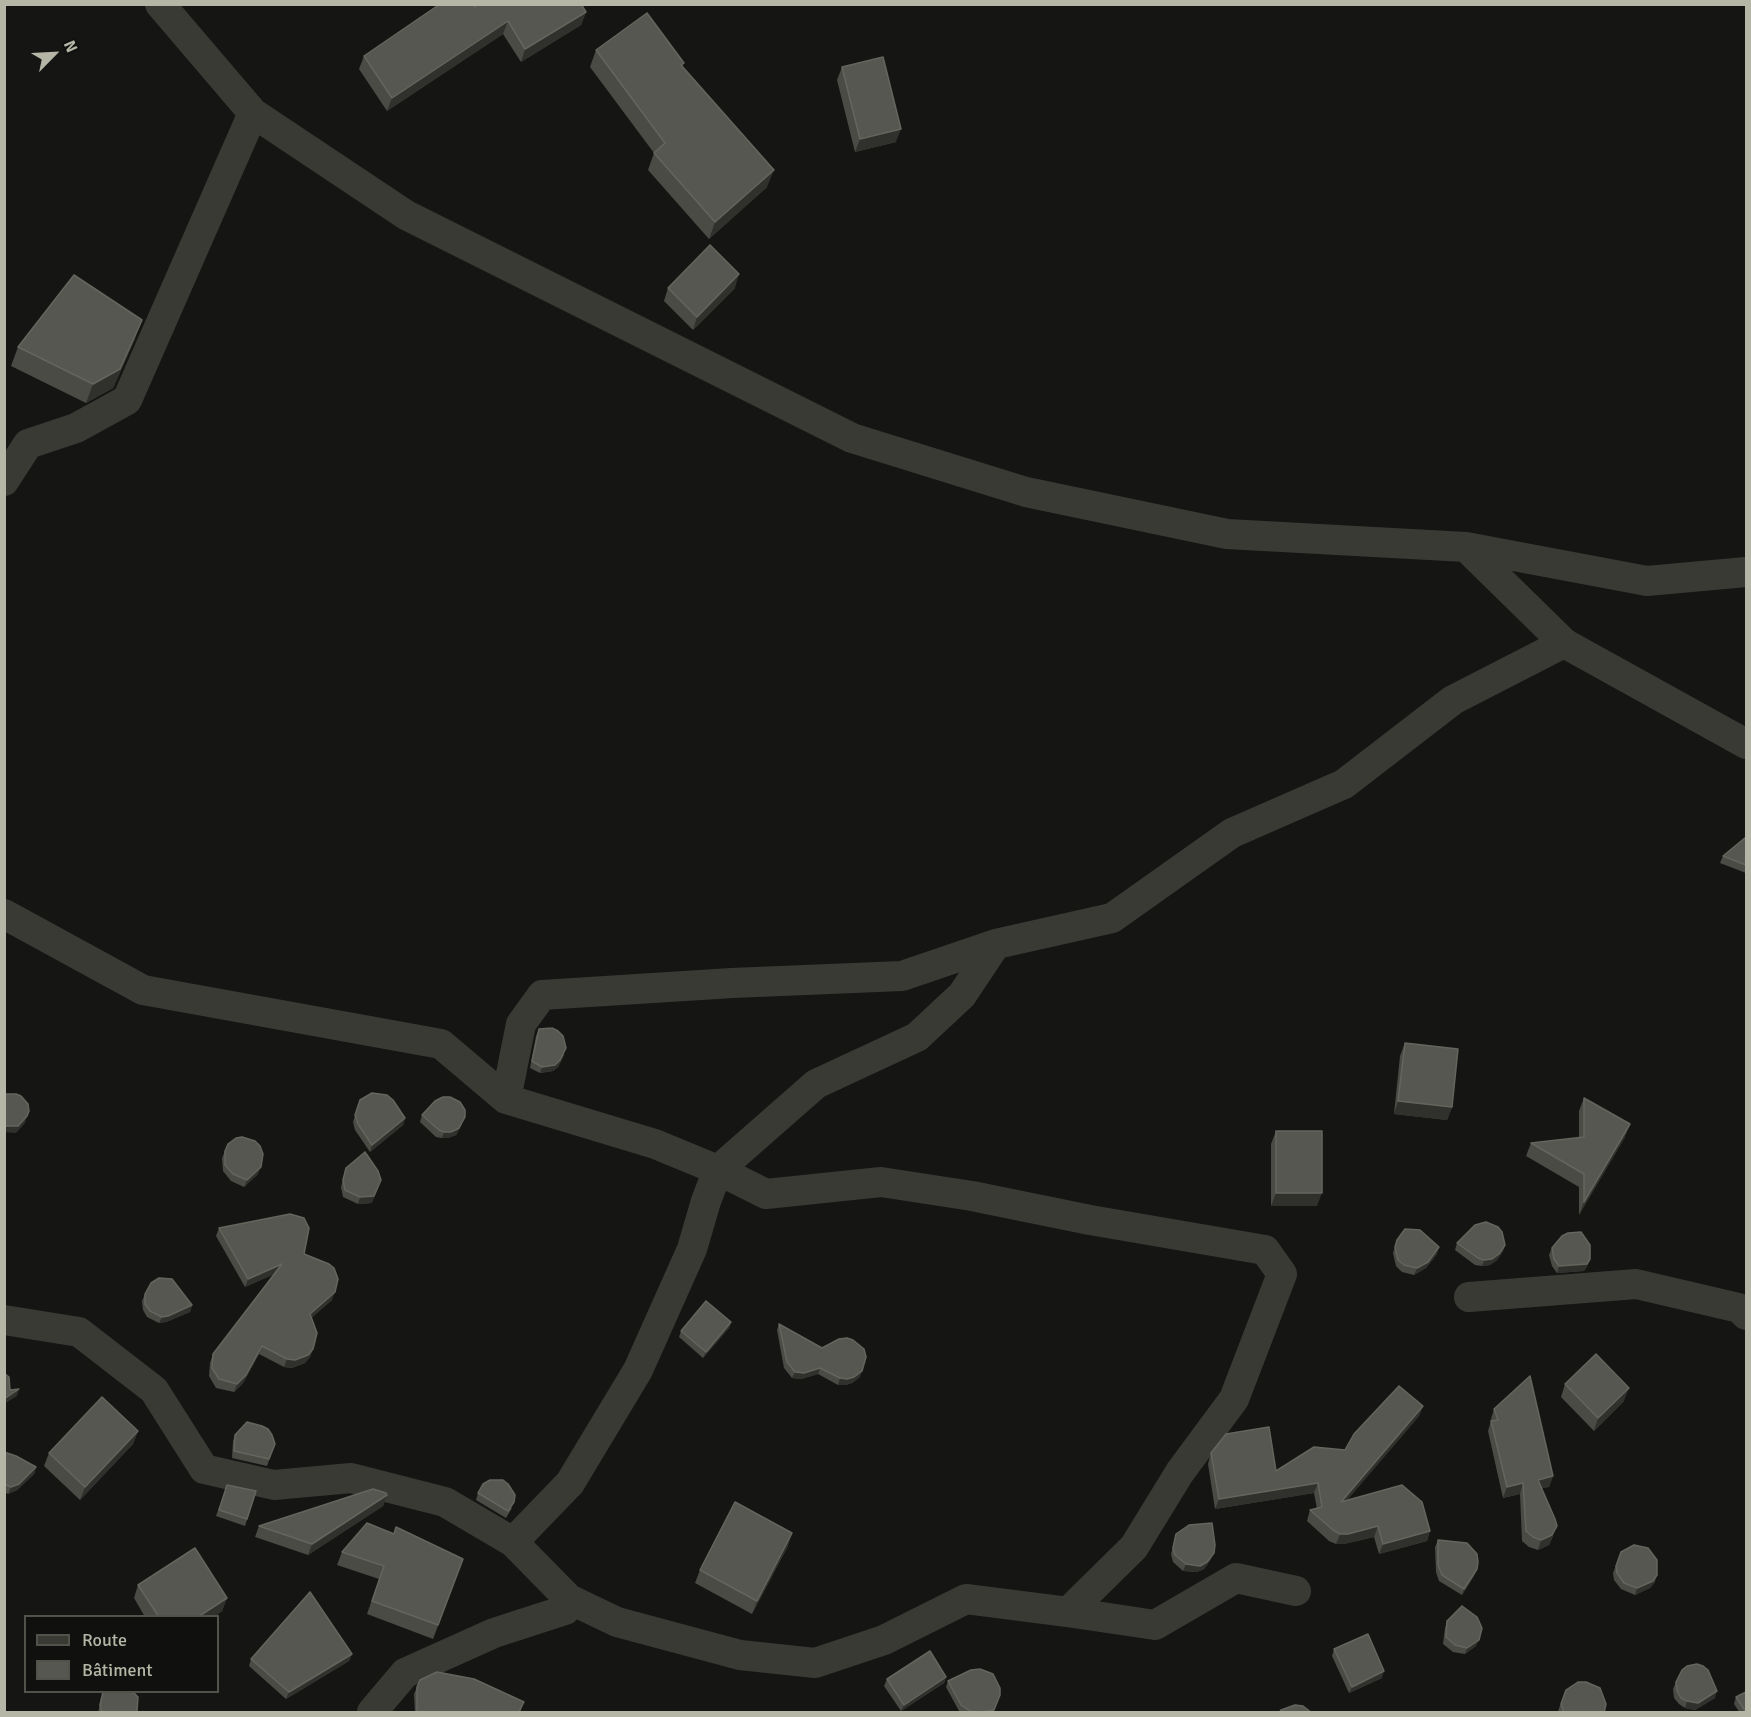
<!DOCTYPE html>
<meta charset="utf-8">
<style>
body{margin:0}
#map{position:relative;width:1751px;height:1717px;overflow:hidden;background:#151614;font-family:Signika,sans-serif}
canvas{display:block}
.frame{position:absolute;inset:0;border:6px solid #b5b6a6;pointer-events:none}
.legend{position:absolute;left:24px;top:1615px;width:195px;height:78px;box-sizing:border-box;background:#10100f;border:2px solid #52524b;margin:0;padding:8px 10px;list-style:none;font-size:18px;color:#b5b6a6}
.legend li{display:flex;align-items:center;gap:12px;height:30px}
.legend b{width:30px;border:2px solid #52524b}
.north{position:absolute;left:24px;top:24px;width:60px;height:60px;-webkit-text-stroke:4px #10100f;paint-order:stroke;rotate:66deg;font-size:16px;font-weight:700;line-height:24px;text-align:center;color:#b5b6a6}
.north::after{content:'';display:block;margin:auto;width:21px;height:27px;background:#b5b6a6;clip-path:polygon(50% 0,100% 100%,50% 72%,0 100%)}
</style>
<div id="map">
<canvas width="1751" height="1717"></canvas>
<div class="frame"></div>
<ul class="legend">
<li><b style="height:8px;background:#3a3a35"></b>Route</li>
<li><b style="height:16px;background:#565750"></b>Bâtiment</li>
</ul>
<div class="north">N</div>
</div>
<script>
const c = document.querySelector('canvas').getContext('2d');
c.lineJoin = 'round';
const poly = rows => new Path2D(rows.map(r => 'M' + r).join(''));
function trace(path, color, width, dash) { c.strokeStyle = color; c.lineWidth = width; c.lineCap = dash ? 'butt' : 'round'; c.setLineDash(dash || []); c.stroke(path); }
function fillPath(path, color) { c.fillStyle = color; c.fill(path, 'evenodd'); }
const street = poly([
 [160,4,253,113,406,215,852,438,1026,492,1227,534,1466,547,1647,581,1746,572],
 [4,481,28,444,76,428,127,400,253,113],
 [1466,547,1564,643,1746,744],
 [4,914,143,990,441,1044,506,1099,655,1144,718,1170,766,1194,881,1182,972,1196,1090,1220,1265,1250,1282,1274,1234,1399,1180,1472,1134,1547,1068,1612],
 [506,1099,521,1024,542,995,732,983,902,976,996,944],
 [1469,1297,1636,1284,1739,1308,1746,1315],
 [4,1320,79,1332,154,1390,204,1469,274,1485,351,1478,445,1502,513,1542,569,1599,617,1622,740,1655,815,1663,884,1640,966,1599,1068,1612,1155,1625,1236,1578,1296,1591],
 [513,1542,570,1483,638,1370,692,1249,706,1201,718,1170,816,1084,917,1037,962,995,996,944,1112,918,1232,833,1344,784,1453,700,1564,643],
 [372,1712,405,1673,494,1633,565,1610,569,1599]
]);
const wall = poly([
 [475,7,586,12,581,25,521,62,503,34,387,111,359,69,364,56],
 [596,50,684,63,682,67,767,187,709,239,648,170,654,153,590,67],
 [842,67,896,142,855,152,837,80],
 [668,288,735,288,693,330,664,301],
 [135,339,113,388,86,403,11,366,18,347],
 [1746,837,1746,873,1720,863,1723,856],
 [539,1029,564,1055,558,1067,553,1071,540,1073,530,1068,536,1036],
 [1405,1043,1452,1107,1447,1120,1394,1114,1400,1056],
 [1584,1098,1625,1137,1579,1215,1579,1187,1526,1156,1531,1143,1579,1138,1579,1111],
 [360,1100,405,1118,403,1125,370,1152,355,1130,353,1122],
 [422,1115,462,1124,456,1135,448,1138,442,1138,436,1137,420,1122],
 [1276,1131,1317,1206,1271,1206,1271,1144],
 [225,1151,258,1174,244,1187,231,1181,223,1171,222,1158],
 [346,1168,372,1203,358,1204,343,1197,341,1187],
 [219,1228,304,1254,332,1300,311,1318,313,1349,310,1357,305,1363,292,1368,284,1367,259,1354,243,1383,234,1392,216,1388,209,1376,210,1363,213,1354,274,1274,245,1287,216,1236],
 [1397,1240,1437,1254,1426,1268,1414,1275,1402,1272,1396,1266,1393,1253],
 [1457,1243,1505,1245,1503,1251,1497,1260,1490,1265,1482,1266,1475,1265,1455,1250],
 [1552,1248,1590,1259,1587,1266,1584,1271,1557,1273,1552,1266,1549,1255],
 [145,1294,192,1305,190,1312,166,1322,159,1323,147,1317,143,1310,142,1301],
 [731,1322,729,1328,703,1358,679,1337,681,1331],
 [779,1324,860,1377,852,1383,845,1385,838,1385,818,1374,801,1379,792,1378,784,1368,777,1330],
 [1565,1384,1624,1401,1594,1431,1561,1397],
 [1423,1406,1419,1416,1347,1500,1430,1531,1427,1541,1379,1554,1374,1537,1344,1544,1336,1544,1329,1541,1307,1521,1310,1510,1317,1509,1314,1493,1215,1509,1208,1464,1211,1453,1276,1471,1345,1450],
 [1494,1409,1553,1476,1549,1487,1542,1488,1553,1536,1549,1545,1538,1550,1529,1547,1522,1541,1520,1494,1503,1498,1488,1431,1491,1421,1491,1419],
 [138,1431,133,1444,80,1500,44,1466,49,1453],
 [235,1435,275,1444,267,1466,232,1458,233,1441],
 [4,1452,36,1467,34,1474,17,1490,8,1494,4,1492],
 [227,1485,256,1491,245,1526,216,1516],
 [478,1493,512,1508,506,1518,476,1500],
 [387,1495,383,1506,308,1555,255,1537,259,1526],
 [394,1534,463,1559,433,1639,367,1614,379,1579,337,1565,342,1552],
 [1176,1534,1211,1559,1204,1569,1197,1572,1183,1571,1173,1562,1171,1554],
 [1438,1540,1477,1569,1474,1576,1462,1595,1439,1581,1436,1572,1435,1547],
 [788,1546,752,1614,695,1583,700,1570],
 [1621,1552,1655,1582,1650,1588,1635,1595,1621,1589,1614,1580,1613,1573],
 [138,1585,227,1598,222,1611,214,1617,145,1617,134,1598],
 [1447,1621,1476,1646,1465,1654,1453,1652,1443,1644,1445,1628],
 [1334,1649,1382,1678,1349,1693,1332,1656],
 [352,1654,349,1661,286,1699,249,1666,251,1659],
 [946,1677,944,1683,901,1711,884,1686,887,1679],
 [420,1680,524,1702,520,1713,415,1713,414,1694],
 [948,1681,1000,1695,993,1713,961,1713,959,1711,946,1687],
 [1676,1682,1715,1698,1695,1710,1685,1708,1679,1704,1674,1698,1673,1689],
 [1566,1690,1605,1713,1559,1713,1558,1711],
 [103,1692,136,1713,98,1713,101,1698],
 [1746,1692,1746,1713,1740,1713,1734,1704,1736,1697]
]);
const shadedWall = poly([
 [586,12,581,25,521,62,525,49],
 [508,21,503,34,387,111,392,98],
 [901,129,896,142,855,152,860,139],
 [774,170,767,187,709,239,715,222],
 [739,274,735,288,693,330,697,317],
 [142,320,135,339,113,388,86,403,93,384],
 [566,1048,558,1067,553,1071,540,1073,542,1067],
 [1398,1101,1452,1107,1447,1120,1394,1114],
 [27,1116,25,1123,16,1133,4,1132,4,1126],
 [465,1117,456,1135,448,1138,442,1138,444,1132],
 [405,1118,403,1125,370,1152,372,1145],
 [1630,1124,1625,1137,1579,1215,1584,1202],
 [261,1167,258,1174,244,1187,247,1180],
 [381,1180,372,1203,358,1204,360,1197],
 [1276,1193,1322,1193,1317,1206,1271,1206],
 [1505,1245,1503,1251,1497,1260,1490,1265,1482,1266,1484,1260],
 [1439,1247,1437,1254,1426,1268,1414,1275,1417,1268],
 [1590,1259,1584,1271,1557,1273,1559,1266],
 [282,1264,279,1272,245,1287,248,1279],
 [335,1292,332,1300,307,1322,310,1314],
 [192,1305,190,1312,166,1322,159,1323,162,1317],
 [731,1322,729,1328,703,1358,706,1352],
 [262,1346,259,1354,243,1383,234,1392,237,1384],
 [313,1349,310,1357,305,1363,292,1368,284,1367,287,1359],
 [820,1368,818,1374,801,1379,792,1378,795,1372],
 [862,1371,860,1377,852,1383,845,1385,838,1385,840,1378],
 [1629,1388,1624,1401,1594,1431,1598,1418],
 [19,1389,17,1396,4,1404,4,1399],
 [1423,1406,1419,1416,1337,1512,1341,1502],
 [138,1431,133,1444,80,1500,85,1487],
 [36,1467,34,1474,17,1490,8,1494,11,1487],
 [1553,1476,1549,1487,1534,1490,1538,1480],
 [1318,1483,1314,1493,1215,1509,1219,1499],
 [1523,1483,1520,1494,1503,1498,1507,1487],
 [387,1495,383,1506,308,1555,312,1544],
 [1378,1526,1374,1537,1344,1544,1336,1544,1340,1534],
 [1557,1526,1549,1545,1538,1550,1541,1540],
 [1430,1531,1427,1541,1379,1554,1383,1544],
 [792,1533,788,1546,752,1614,757,1601],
 [1214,1553,1211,1559,1204,1569,1197,1572,1183,1571,1186,1564],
 [1477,1569,1474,1576,1462,1595,1464,1589],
 [1657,1575,1655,1582,1650,1588,1635,1595,1637,1588],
 [227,1598,222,1611,214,1617,198,1617],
 [1479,1640,1476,1646,1465,1654,1467,1648],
 [352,1654,349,1661,286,1699,289,1692],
 [1384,1671,1382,1678,1349,1693,1352,1687],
 [946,1677,944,1683,901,1711,904,1705],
 [1717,1691,1715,1698,1695,1710,1685,1708,1687,1701]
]);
const building = poly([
 [440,4,474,4,475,7,479,4,581,4,586,12,525,49,508,21,392,98,364,56,440,4],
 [647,13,684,63,681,65,774,170,715,222,654,153,665,143,596,50,647,13],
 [883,57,901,129,860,139,842,67,883,57],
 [710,245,739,274,697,317,668,288,710,245],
 [74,275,142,320,120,369,93,384,18,347,74,275],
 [1746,837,1746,865,1723,856,1746,837],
 [552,1028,558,1031,563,1036,566,1048,560,1060,555,1065,542,1067,532,1061,539,1029,552,1028],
 [1405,1043,1458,1049,1452,1107,1398,1101,1405,1043],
 [372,1093,387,1095,393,1100,405,1118,372,1145,358,1124,355,1115,360,1100,372,1093],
 [4,1094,16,1094,21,1096,28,1104,29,1111,27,1116,18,1126,4,1126,4,1094],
 [443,1097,450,1097,460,1102,465,1110,465,1117,459,1128,451,1132,444,1132,439,1130,422,1115,435,1101,443,1097],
 [1584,1098,1630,1124,1584,1202,1584,1174,1531,1143,1584,1137,1584,1098],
 [1276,1131,1322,1131,1322,1193,1276,1193,1276,1131],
 [242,1137,255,1141,260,1146,263,1154,261,1167,247,1180,233,1174,225,1165,225,1151,228,1144,236,1138,242,1137],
 [365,1152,378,1171,381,1180,374,1196,360,1197,345,1190,343,1180,346,1168,365,1152],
 [290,1214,304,1218,309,1228,304,1254,329,1264,334,1268,338,1279,335,1292,310,1314,317,1333,313,1349,308,1355,295,1360,287,1359,262,1346,246,1375,237,1384,219,1379,212,1368,213,1354,282,1264,248,1279,219,1228,290,1214],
 [1486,1222,1498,1227,1502,1232,1505,1245,1499,1254,1492,1259,1484,1260,1478,1258,1457,1243,1475,1225,1486,1222],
 [1405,1229,1420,1230,1439,1247,1428,1262,1417,1268,1404,1265,1398,1260,1395,1247,1397,1240,1405,1229],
 [1581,1232,1590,1245,1590,1259,1587,1264,1559,1266,1554,1259,1552,1248,1562,1236,1568,1233,1581,1232],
 [159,1278,172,1279,192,1305,168,1316,162,1317,150,1311,145,1304,145,1294,151,1283,159,1278],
 [706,1301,731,1322,706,1352,681,1331,706,1301],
 [779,1324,822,1348,839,1339,847,1338,853,1340,864,1349,866,1357,862,1371,854,1377,847,1379,840,1378,820,1368,804,1373,795,1372,787,1362,779,1324],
 [1596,1354,1629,1388,1598,1418,1565,1384,1596,1354],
 [4,1373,9,1377,10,1390,19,1389,4,1399,4,1373],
 [1530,1376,1553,1476,1538,1480,1555,1519,1557,1526,1552,1535,1541,1540,1533,1537,1526,1531,1523,1483,1507,1487,1491,1421,1498,1420,1494,1409,1530,1376],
 [1399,1386,1423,1406,1341,1502,1402,1485,1422,1502,1430,1531,1383,1544,1378,1526,1348,1534,1340,1534,1333,1530,1310,1510,1322,1507,1318,1483,1219,1499,1211,1453,1226,1434,1269,1427,1276,1471,1314,1447,1345,1450,1354,1434,1399,1386],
 [102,1397,138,1431,85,1487,49,1453,102,1397],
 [247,1422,262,1426,268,1429,272,1435,275,1444,269,1459,234,1451,235,1435,247,1422],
 [4,1452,16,1456,36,1467,19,1484,11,1487,4,1484,4,1452],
 [490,1480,503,1480,508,1484,515,1495,514,1502,508,1511,478,1493,483,1484,490,1480],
 [227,1485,256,1491,247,1519,219,1510,227,1485],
 [373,1489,386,1493,387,1495,312,1544,259,1526,373,1489],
 [735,1502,792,1533,757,1601,700,1570,735,1502],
 [367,1523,394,1534,396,1527,463,1559,438,1625,372,1601,384,1566,342,1552,367,1523],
 [1212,1523,1215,1545,1214,1553,1207,1562,1200,1566,1186,1564,1175,1555,1173,1548,1176,1534,1189,1525,1212,1523],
 [1438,1540,1467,1543,1477,1554,1478,1562,1477,1569,1464,1589,1442,1575,1438,1565,1438,1540],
 [1634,1545,1648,1548,1657,1560,1657,1575,1653,1581,1637,1588,1624,1583,1617,1573,1616,1566,1621,1552,1634,1545],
 [195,1548,227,1598,198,1617,159,1617,138,1585,195,1548],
 [310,1592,352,1654,289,1692,251,1659,310,1592],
 [1462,1606,1477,1617,1482,1628,1479,1640,1467,1648,1455,1645,1446,1637,1447,1621,1462,1606],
 [1368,1634,1384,1671,1352,1687,1334,1649,1368,1634],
 [930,1651,946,1677,904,1705,887,1679,930,1651],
 [1697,1664,1703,1666,1708,1670,1717,1691,1698,1703,1687,1701,1681,1698,1677,1691,1676,1682,1682,1670,1687,1666,1697,1664],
 [980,1669,993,1674,1000,1688,1000,1695,994,1710,975,1713,970,1711,961,1705,948,1681,971,1670,980,1669],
 [437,1672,474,1679,524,1702,518,1713,417,1713,417,1687,420,1680,437,1672],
 [1578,1682,1586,1682,1600,1688,1606,1704,1604,1713,1564,1713,1561,1704,1566,1690,1578,1682],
 [103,1692,133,1692,138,1697,137,1711,135,1713,102,1713,100,1705,103,1692],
 [1746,1692,1746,1712,1736,1697,1746,1692],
 [1295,1705,1303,1706,1312,1713,1279,1713,1281,1710,1295,1705]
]);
trace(street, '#3a3a35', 30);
fillPath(wall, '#4a4b45');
fillPath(shadedWall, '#30312d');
fillPath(building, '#565750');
trace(building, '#64665d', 1.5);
</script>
